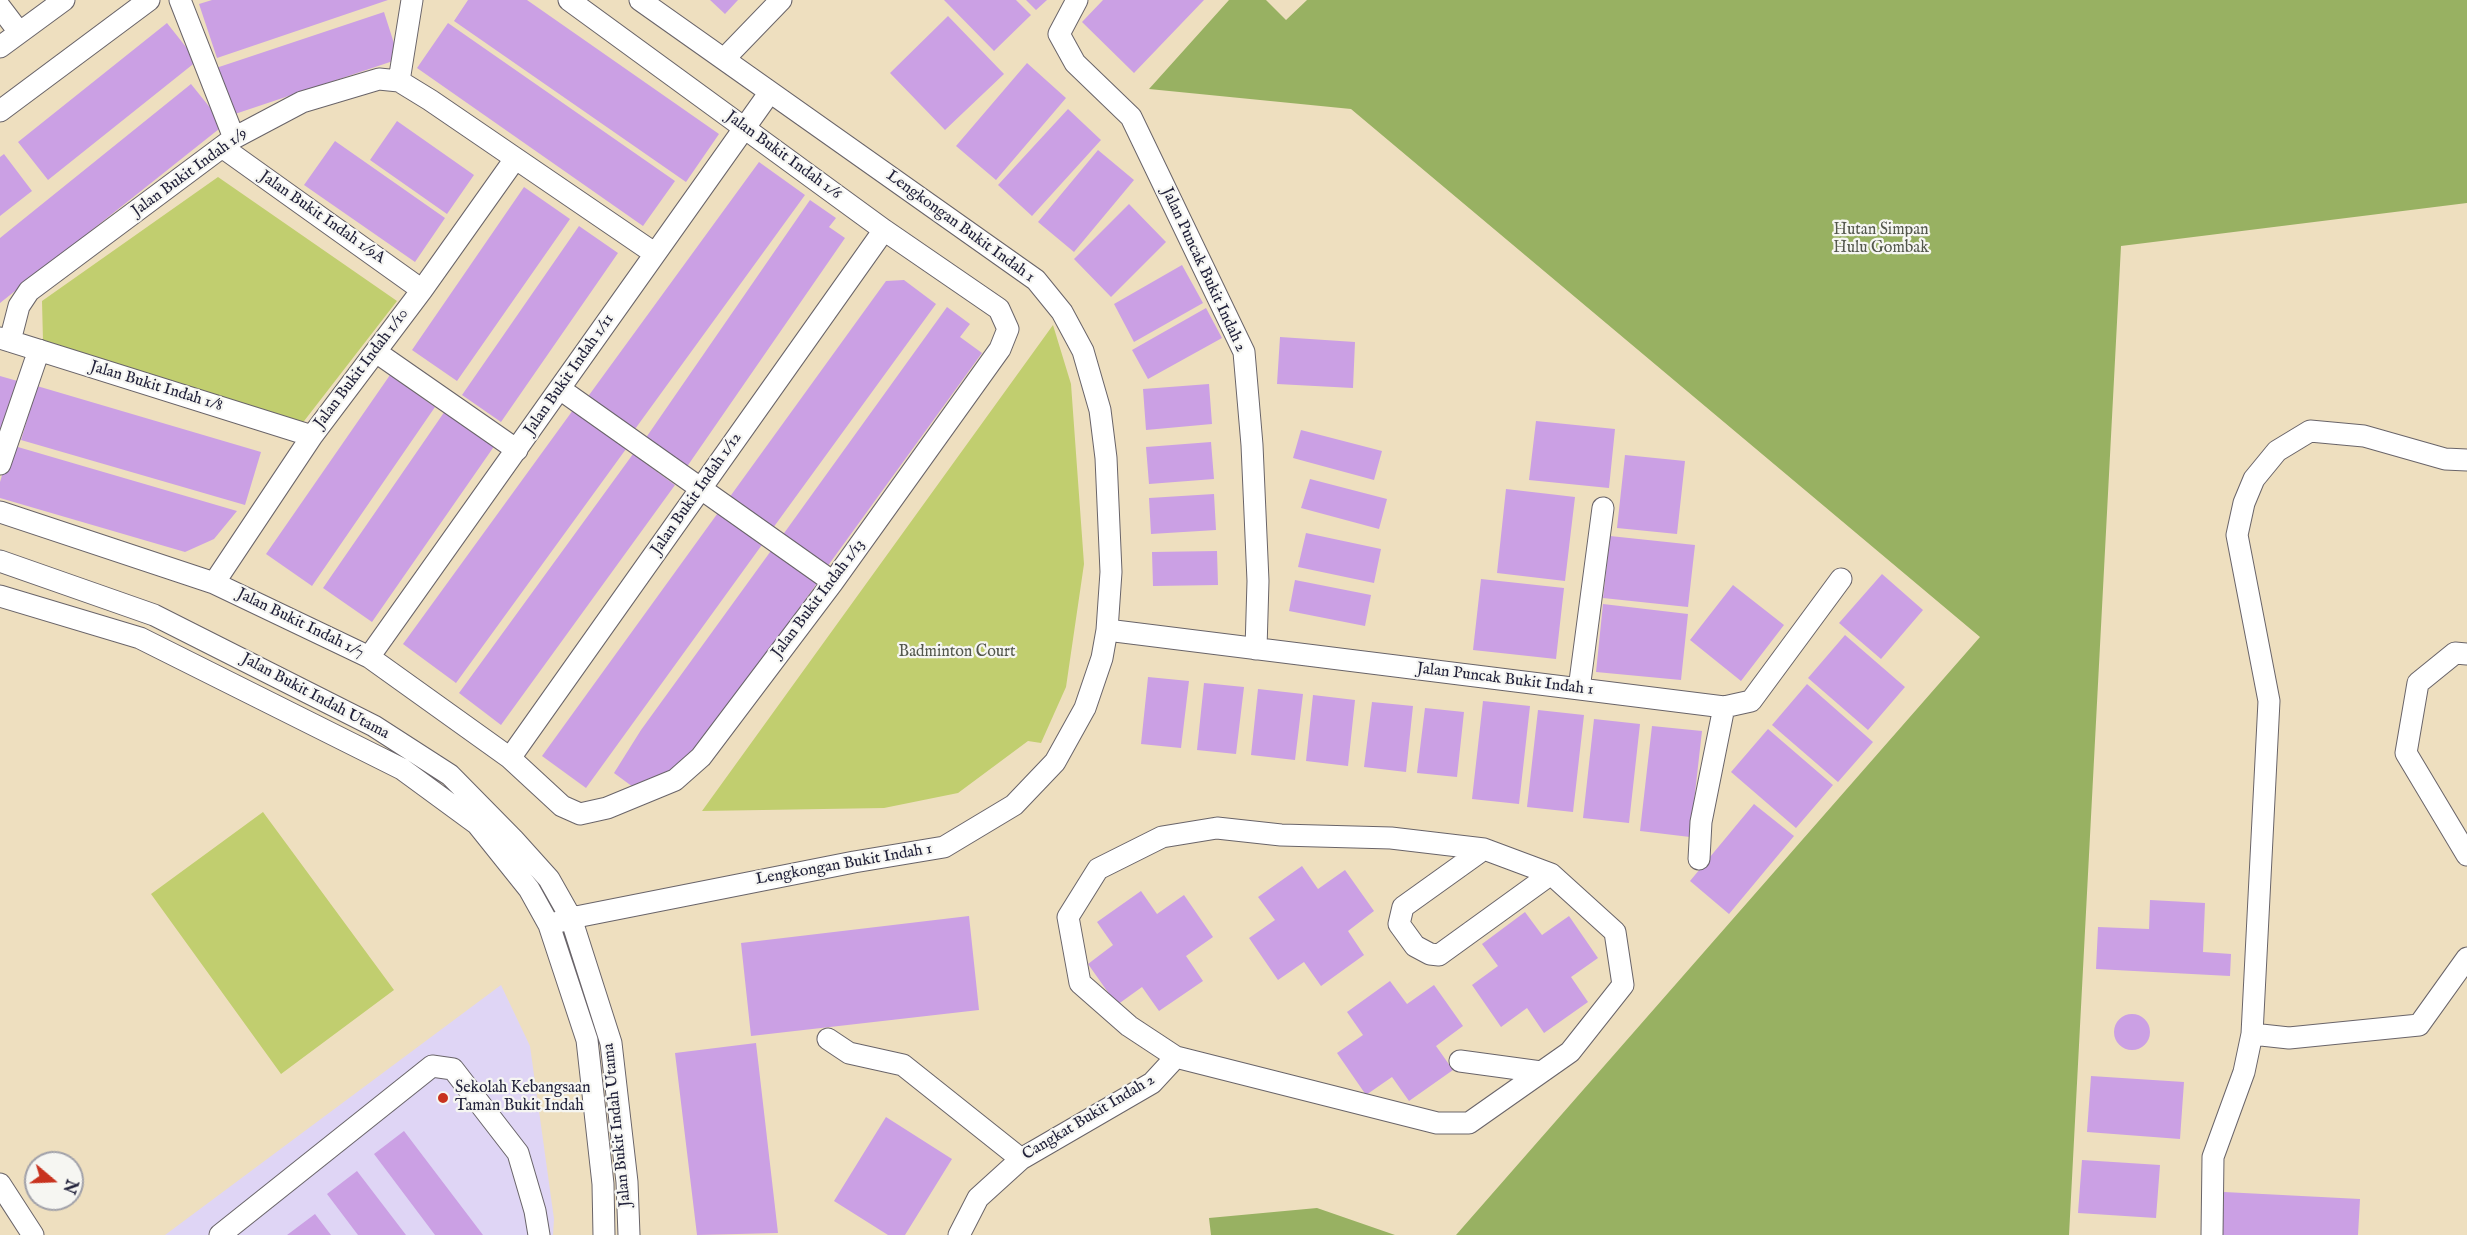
<!DOCTYPE html>
<style>
body{margin:0}
#map{position:relative;width:2467px;height:1235px;overflow:hidden;background:#eedfbf;font-family:"IM FELL English",serif}
canvas{display:block}
.north{position:absolute;left:24px;top:1151px;width:60px;height:60px;box-sizing:border-box;background:#f6f6f2;border:2px solid #a1a1a9;border-radius:50%;rotate:109deg;font-size:16px;font-weight:700;line-height:24px;text-align:center;color:#22223b}
.north::after{content:'';display:block;margin:auto;width:21px;height:27px;background:#c8321e;clip-path:polygon(50% 0,100% 100%,50% 72%,0 100%)}
</style>
<div id="map">
<canvas width="2467" height="1235"></canvas>
<div class="north">N</div>
</div>
<script>
const c = document.querySelector('canvas').getContext('2d');
c.lineJoin = 'round';
function fillPath(path, color) { c.fillStyle = color; c.fill(path, 'evenodd'); }
const poly = rows => new Path2D(rows.map(r => 'M' + r).join(''));
function trace(path, color, width, dash) { c.strokeStyle = color; c.lineWidth = width; c.lineCap = dash ? 'butt' : 'round'; c.setLineDash(dash || []); c.stroke(path); }
function drawText(font, color, halo, rows, align = 'center') {
  c.font = font + ' "IM FELL English",serif'; c.lineWidth = 4.5; c.setLineDash([]); c.textBaseline = 'middle'; c.strokeStyle = halo; c.fillStyle = color; for (const [text, x, y, turn = 0] of rows) {
    c.save(); c.translate(x, y); c.rotate((+turn || 0) * Math.PI / 180); c.textAlign = isNaN(turn) ? turn : align; if (halo) c.strokeText(text, 0, 0); c.fillText(text, 0, 0); c.restore();
  }
}
const built = poly([
 [501,985,530,1046,554,1219,553,1235,165,1235]
]);
const green = poly([
 [218,177,397,301,301,425,43,341,42,301],
 [1053,325,1071,384,1084,564,1066,687,1041,743,1028,741,958,793,884,808,702,811],
 [263,812,394,990,281,1074,151,894]
]);
const forest = poly([
 [1229,0,1266,0,1286,20,1307,0,2467,0,2467,203,2121,246,2069,1235,1456,1235,1980,637,1351,109,1149,89],
 [1317,1208,1395,1235,1211,1235,1209,1218]
]);
const building = poly([
 [212,0,388,0,217,58,199,4],
 [468,0,527,0,719,134,686,182,454,21],
 [710,0,738,0,725,14],
 [944,0,1016,0,1031,15,994,51],
 [1026,0,1047,0,1036,10],
 [1103,0,1204,0,1134,73,1082,22],
 [384,12,399,59,232,115,216,68],
 [948,16,1004,74,945,130,890,73],
 [167,23,197,61,48,180,18,142],
 [448,23,675,181,643,226,417,68],
 [1027,63,1066,98,996,180,956,146],
 [191,84,224,125,0,303,0,238],
 [1068,109,1101,140,1032,216,998,185],
 [397,121,474,175,447,214,370,160],
 [335,141,445,218,415,262,304,185],
 [1098,150,1134,180,1074,252,1038,222],
 [4,154,32,191,0,216,0,157],
 [759,162,805,195,630,436,584,402],
 [524,187,570,219,457,381,412,350],
 [810,200,836,218,829,227,845,238,684,471,643,442],
 [1129,204,1166,242,1111,297,1074,259],
 [579,226,618,253,501,422,462,395],
 [1182,265,1203,303,1134,342,1114,304],
 [904,280,936,304,773,528,729,498,886,281],
 [947,307,970,324,960,337,982,353,827,567,782,536],
 [1206,308,1222,338,1148,379,1132,350],
 [1280,337,1355,342,1353,388,1277,384],
 [390,375,435,407,312,586,266,554],
 [0,376,21,382,6,431,0,429],
 [1209,384,1212,424,1146,430,1143,389],
 [37,386,261,452,245,505,21,440],
 [573,410,626,449,456,683,403,644],
 [445,411,495,445,372,622,323,588],
 [1536,421,1615,429,1609,488,1529,480],
 [1301,430,1382,451,1374,480,1293,458],
 [1211,442,1214,479,1149,484,1146,447],
 [11,445,237,511,214,539,185,552,0,498,0,482],
 [633,454,675,485,501,725,459,693],
 [1625,455,1685,461,1677,534,1617,528],
 [1310,479,1387,499,1379,529,1301,508],
 [1506,489,1575,497,1565,581,1497,573],
 [1214,494,1216,530,1151,534,1149,498],
 [720,510,764,542,586,788,542,756],
 [1306,533,1381,549,1374,583,1298,567],
 [1610,536,1695,545,1688,607,1603,598],
 [773,548,818,582,687,763,633,787,614,773,641,730],
 [1217,551,1218,585,1153,586,1152,552],
 [1882,574,1923,610,1881,659,1839,623],
 [1481,579,1564,588,1556,659,1473,650],
 [1295,580,1371,595,1365,626,1289,611],
 [1733,585,1784,625,1741,681,1690,640],
 [1603,604,1688,614,1681,680,1596,672],
 [1845,635,1905,687,1868,730,1808,678],
 [1148,677,1189,681,1181,748,1141,744],
 [1204,683,1244,687,1236,754,1197,750],
 [1807,684,1873,742,1838,782,1772,725],
 [1258,689,1303,694,1295,760,1251,755],
 [1313,695,1355,700,1348,766,1306,761],
 [1483,701,1530,706,1519,804,1472,799],
 [1372,702,1413,706,1406,772,1364,767],
 [1425,708,1464,712,1457,777,1417,773],
 [1538,710,1584,715,1573,812,1527,807],
 [1594,719,1640,724,1629,823,1583,818],
 [1652,726,1702,731,1690,837,1640,831],
 [1768,729,1833,785,1796,828,1731,772],
 [1754,804,1794,836,1729,914,1690,881],
 [1302,866,1318,889,1345,870,1374,911,1348,931,1364,955,1321,986,1304,962,1278,980,1249,938,1275,920,1258,897],
 [1141,891,1157,914,1184,895,1213,937,1186,956,1203,981,1159,1011,1142,987,1117,1005,1088,964,1113,945,1097,922],
 [2150,900,2205,903,2203,952,2231,954,2230,976,2096,969,2098,927,2149,929],
 [1525,912,1542,935,1569,916,1598,958,1571,977,1588,1002,1544,1033,1527,1008,1501,1027,1472,985,1498,966,1482,944],
 [969,916,979,1010,751,1036,741,943],
 [1390,981,1407,1004,1434,985,1463,1026,1436,1046,1453,1070,1409,1101,1392,1077,1366,1095,1337,1053,1363,1035,1347,1012],
 '2114 1032a18 18 0 1 1 36 0a18 18 0 1 1-36 0Z',
 [756,1043,778,1233,697,1235,675,1053],
 [2091,1076,2184,1082,2180,1139,2087,1132],
 [886,1117,952,1159,905,1235,888,1235,834,1201],
 [404,1131,483,1235,435,1235,374,1154],
 [2082,1160,2160,1165,2156,1218,2078,1213],
 [357,1171,406,1235,358,1235,327,1194],
 [2224,1192,2360,1199,2358,1235,2221,1235],
 [315,1214,331,1235,287,1235]
]);
const minor = poly([
 [180,0,234,138],
 [1077,0,1059,34,1075,63,1131,117,1244,352,1252,445,1258,581,1256,649],
 [0,7,19,32],
 [0,47,64,0],
 [724,59,781,0],
 [399,81,412,0],
 [0,111,149,0],
 [222,147,422,290],
 [0,338,312,436],
 [10,341,19,306,29,291,234,138,302,102,379,79,399,81,430,100,654,253],
 [376,352,517,450],
 [560,389,833,582],
 [0,464,39,350],
 [0,512,214,583,369,657,510,758,562,806,580,814,607,808,675,780,701,757,833,582,1000,349,1008,329,999,309,884,230,569,0],
 [0,561,154,615,374,726,450,775,513,839,549,879,571,918,611,1043,627,1182,629,1235],
 [214,583,312,436,422,290,515,159],
 [0,596,140,638,402,769,477,824,529,889,549,925,587,1040,603,1184,604,1235],
 [1107,630,1724,707,1751,701,1841,579],
 [2467,654,2455,653,2418,683,2406,753,2467,855],
 [369,657,770,92],
 [1579,689,1603,508],
 [510,758,884,230],
 [1217,828,1281,835,1391,838,1484,849,1551,874,1615,932,1623,985,1570,1052,1469,1123,1437,1123,1176,1057,1129,1026,1080,983,1068,917,1098,869,1162,837,1217,828],
 [1484,849,1403,907,1399,924,1415,946,1430,954,1439,955,1551,874],
 [1699,859,1701,822,1724,707],
 [549,925,571,918,854,862,944,847,1014,805,1055,762,1085,708,1102,658,1107,630,1111,572,1106,458,1100,410,1083,351,1062,312,1036,280,640,0],
 [2252,1034,2289,1038,2419,1025,2467,958],
 [828,1039,849,1053,903,1065,1021,1159],
 [1460,1061,1541,1072],
 [0,1184,33,1235],
 [220,1235,432,1066,453,1069,518,1153,535,1211,539,1235],
 [959,1235,978,1198,1021,1159,1152,1083,1176,1057],
 [2212,1235,2213,1157,2244,1072,2252,1034,2269,701,2237,535,2244,503,2254,479,2277,451,2310,431,2364,436,2445,459,2467,460]
]);
const markers = [
 [443,1098,6,"#c8321e"]
];
const streetNames = [
 ["Jalan Bukit Indah 1/6",783,156,36],
 ["Jalan Bukit Indah 1/9",190,173,-36],
 ["Jalan Bukit Indah 1/9A",322,218,35],
 ["Lengkongan Bukit Indah 1",960,227,36],
 ["Jalan Puncak Bukit Indah 2",1203,270,65],
 ["Jalan Bukit Indah 1/10",362,369,-53],
 ["Jalan Bukit Indah 1/11",570,375,-55],
 ["Jalan Bukit Indah 1/8",156,387,17],
 ["Jalan Bukit Indah 1/12",697,494,-55],
 ["Jalan Bukit Indah 1/13",819,599,-53],
 ["Jalan Bukit Indah 1/7",300,624,26],
 ["Jalan Puncak Bukit Indah 1",1505,680,7],
 ["Jalan Bukit Indah Utama",315,697,28],
 ["Lengkongan Bukit Indah 1",844,865,-10],
 ["Cangkat Bukit Indah 2",1089,1118,-31],
 ["Jalan Bukit Indah Utama",618,1125,-96]
];
const parkNames = [
 ["Hutan Simpan",1881,231],
 ["Hulu Gombak",1881,249],
 ["Badminton Court",957,653]
];
const poiNames = [
 ["Sekolah Kebangsaan",455,1089],
 ["Taman Bukit Indah",455,1107]
];
fillPath(built, '#dfd5f5');
fillPath(green, '#c1ce6f');
fillPath(forest, '#98b162');
fillPath(building, '#cba0e4');
trace(minor, '#696469', 23);
trace(minor, '#fff', 21);
for (const [x, y, r, color] of markers) { const dot = new Path2D(); dot.arc(x, y, r, 0, 2 * Math.PI); c.fillStyle = color; c.fill(dot); trace(dot, '#f6f6f2', 2); }
drawText('16px', '#22223b', '#f6f6f2', streetNames);
drawText('16px', '#52564b', '#f6f6f2', parkNames);
drawText('16px', '#22223b', '#f6f6f2', poiNames, 'left');
</script>
